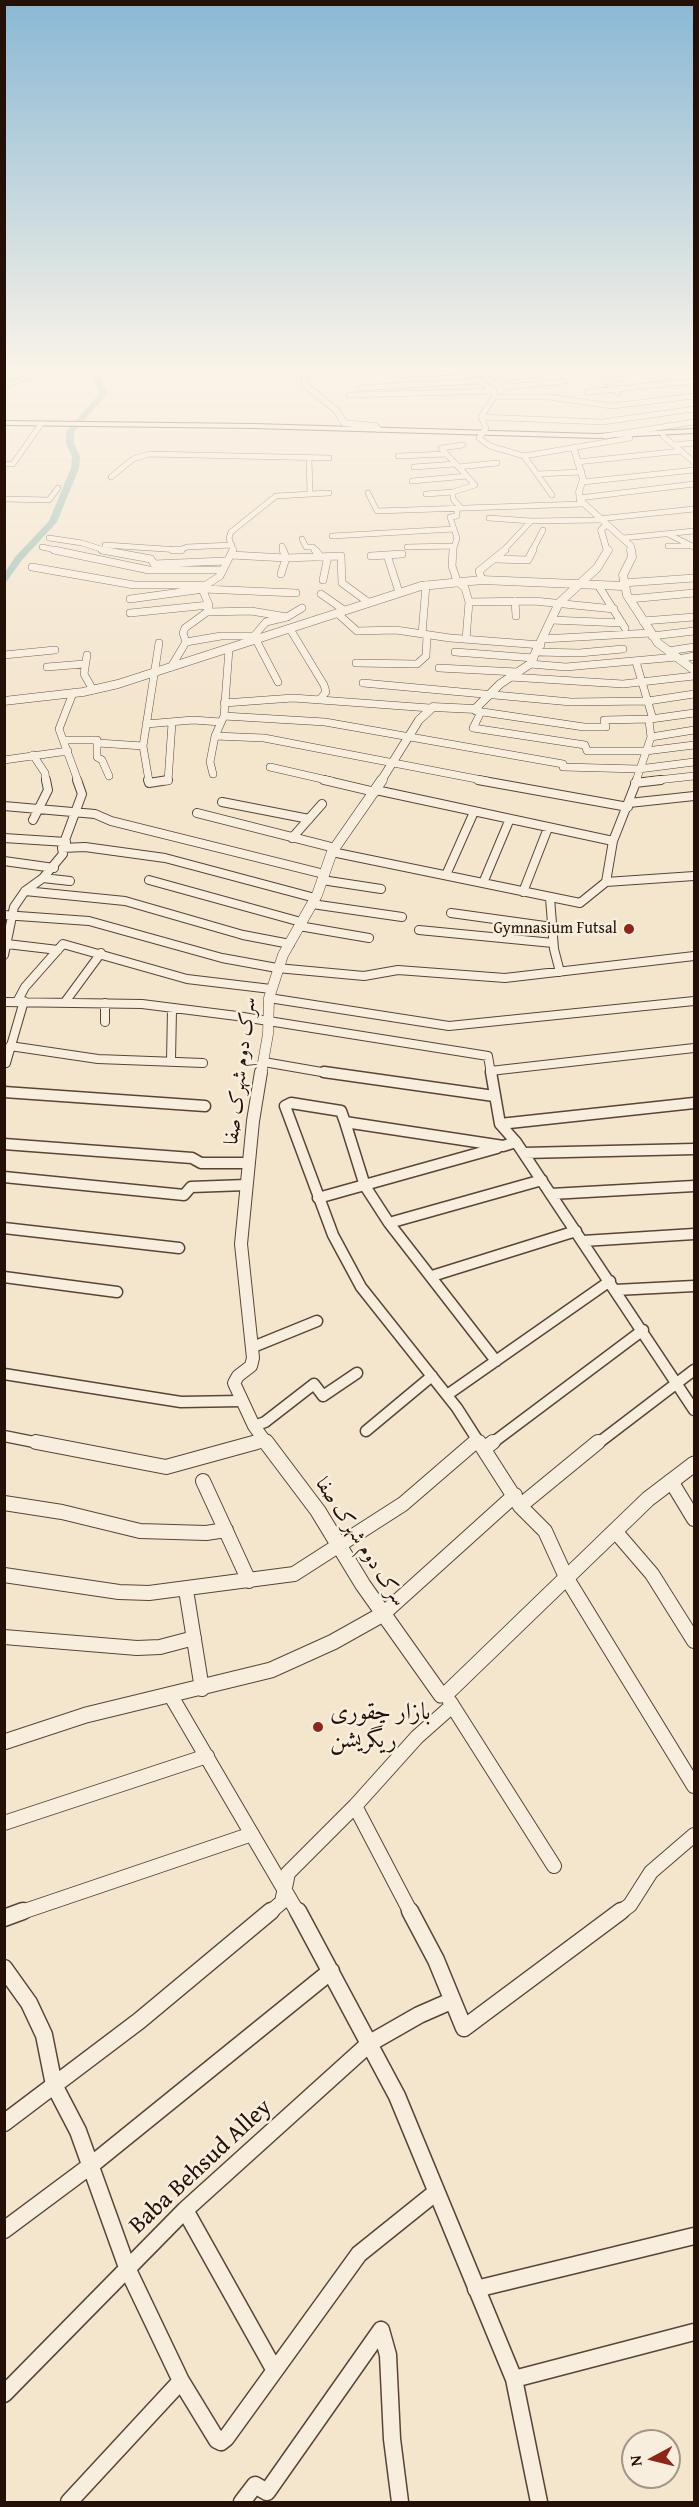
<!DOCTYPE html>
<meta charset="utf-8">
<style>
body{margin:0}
#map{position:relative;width:699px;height:2507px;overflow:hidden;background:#f4e5cd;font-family:"Gentium Book Plus",serif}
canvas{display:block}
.frame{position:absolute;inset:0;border:6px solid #251007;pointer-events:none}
.north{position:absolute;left:621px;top:2429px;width:60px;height:60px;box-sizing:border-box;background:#f8eede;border:2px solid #a49588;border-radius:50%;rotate:263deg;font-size:16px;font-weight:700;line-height:24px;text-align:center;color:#251007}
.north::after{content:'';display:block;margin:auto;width:21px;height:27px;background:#8f2418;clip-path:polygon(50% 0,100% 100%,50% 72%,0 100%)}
</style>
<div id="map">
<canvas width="699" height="2507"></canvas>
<div class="frame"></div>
<div class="north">N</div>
</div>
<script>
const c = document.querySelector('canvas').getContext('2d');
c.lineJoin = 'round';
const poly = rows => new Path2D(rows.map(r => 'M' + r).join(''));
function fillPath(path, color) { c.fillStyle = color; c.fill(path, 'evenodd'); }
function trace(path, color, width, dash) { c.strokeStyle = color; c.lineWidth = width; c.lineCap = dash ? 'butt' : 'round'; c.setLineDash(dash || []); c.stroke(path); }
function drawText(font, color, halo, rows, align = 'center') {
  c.font = font + ' "Gentium Book Plus",Amiri,serif'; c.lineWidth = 5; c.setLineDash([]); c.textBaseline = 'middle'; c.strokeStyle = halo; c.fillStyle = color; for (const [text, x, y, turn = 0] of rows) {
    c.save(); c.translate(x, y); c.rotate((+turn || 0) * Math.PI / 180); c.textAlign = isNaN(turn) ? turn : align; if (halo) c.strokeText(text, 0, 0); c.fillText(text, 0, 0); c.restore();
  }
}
const river = poly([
 [91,369,99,369,107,394,74,432,74,444,80,456,79,468,57,522,22,560,4,585,4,574,15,557,49,521,71,468,72,456,66,444,66,432,99,394,91,369]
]);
const minorFar5 = poly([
 [343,369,403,369],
 [463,369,494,391,494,397,481,417,486,428,479,438,490,446,524,456,630,438],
 [486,369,507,387,565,381],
 [571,369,576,373],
 [593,369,618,393],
 [393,375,466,372],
 [599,376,660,369],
 [496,378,542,375],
 [4,386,39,372],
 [360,388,479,381],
 [587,392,694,381],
 [349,395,494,391],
 [494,397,549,397,612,406,694,396],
 [481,417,602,422,694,409],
 [605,436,694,422],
 [663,436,694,462],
 [674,445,694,443],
 [398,456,446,454],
 [524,456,552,495],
 [309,458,310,493],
 [577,462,681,451],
 [4,464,13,464,41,424],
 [414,467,455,464],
 [458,467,497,463],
 [537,474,582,472],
 [111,477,133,459,149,454,329,458],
 [412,481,467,476],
 [583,482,694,470],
 [368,493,377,511,583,504],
 [426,494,453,492],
 [579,498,694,484],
 [4,499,49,500,58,488],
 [461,508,453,499,453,492,475,485,441,448,463,445],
 [489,518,531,521,600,520],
 [598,519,694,509],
 [668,534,694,547],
 [332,536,454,529],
 [49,538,82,543,107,551],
 [623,538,694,531],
 [302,539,306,547,313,547,316,551],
 [105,545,180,550,187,547,232,545],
 [282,546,284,551],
 [668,546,693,546],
 [42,547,61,551],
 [407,547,453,546],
 [233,551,229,538,231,532,276,496,329,493],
 [453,551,457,538,450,517,457,516,457,508],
 [503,551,531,521],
 [532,551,543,530]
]);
const minorFar4 = poly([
 [54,550,149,570,223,570],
 [102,550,151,559,154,564,225,561],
 [173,550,181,550],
 [315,550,320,556],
 [453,550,452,566,457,581,465,588,469,602,466,639],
 [231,555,286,558,341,556,342,583,368,602],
 [387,555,399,592],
 [371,556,402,554],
 [496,559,528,560,533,550],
 [32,567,134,585,206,585],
 [281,574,286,558,283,550],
 [323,580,328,556],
 [482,580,479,571,505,550],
 [623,583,694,578],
 [598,585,625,628],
 [321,594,344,610],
 [130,599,204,589,296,593],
 [629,599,694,593],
 [515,601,516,616],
 [469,602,534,601,614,609],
 [207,612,209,605,203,591,206,585,220,576,233,550],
 [130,613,209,605],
 [337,613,357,631,396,630,450,638,541,645],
 [551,620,622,623],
 [643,621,694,617],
 [290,629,324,685,326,692,320,699],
 [422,634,426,585],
 [652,636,694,631],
 [542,639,650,633],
 [186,642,221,636,254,636],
 [668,651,694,647],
 [455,652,534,658],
 [537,652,579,653,623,649],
 [4,655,55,650],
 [87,655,84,674,93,690],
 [679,659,694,656],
 [636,662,652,716,649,721,651,737,636,781],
 [356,663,417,664,426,656,427,635],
 [530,664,566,667,677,657],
 [47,667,84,664],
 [171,667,186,642,183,633,185,628,207,612,251,611,287,617],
 [439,668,517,672],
 [510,677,623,684,694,676],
 [278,682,254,636,266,622,287,617,302,608],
 [363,683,571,702,648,701,694,694],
 [73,693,59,729,78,781],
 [224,703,293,698,430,708],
 [476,711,584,727,606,727,604,720,651,719,694,713],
 [480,714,473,728,585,745,587,751,646,751,694,745],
 [224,716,325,722,563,764,563,767,639,769,694,762],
 [146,724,193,720,221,722],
 [215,736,264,738,487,781],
 [651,737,694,730],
 [64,740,97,740,97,757,102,760,109,776],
 [98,743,143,746],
 [33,755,45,773,46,781],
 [4,760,68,751],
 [270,767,331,781],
 [213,774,210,762,215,736,224,716,229,649],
 [149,781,143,746,159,643],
 [164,781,168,781,172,723],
 [648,781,694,776]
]);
const minorFar3 = poly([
 [148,780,149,783,168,780],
 [324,780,375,792],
 [478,780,628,807],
 [635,783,661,780],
 [376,790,613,841],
 [222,802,309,819],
 [629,803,694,796],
 [4,806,95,814,111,821,324,874],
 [197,813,335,848],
 [33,820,48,790,46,780],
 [4,838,66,842],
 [292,838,322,804],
 [62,848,85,847,165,858,315,898],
 [332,852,580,903,606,882,613,841,637,780],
 [4,861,54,868],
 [446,875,474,812],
 [43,878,70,881],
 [149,880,301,922],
 [322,880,381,889],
 [606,882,694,876],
 [483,883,509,821],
 [25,891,125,901,243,935,290,944],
 [523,892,548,828],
 [550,898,554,949,560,972],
 [312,904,402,917],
 [451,913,552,927],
 [4,915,89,921,222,958,277,968,364,976,398,970,505,978,694,956],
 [299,926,369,938],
 [419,930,553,943],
 [7,944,58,950],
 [4,955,14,907,25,891,43,878,63,854,62,848,82,794,77,780],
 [269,998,449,1026,694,1001],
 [4,1002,142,1004,237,1016,488,1056,491,1074],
 [17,1002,25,987,63,944,187,979,271,989],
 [65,1002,101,953],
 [105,1003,105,1022],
 [10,1046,98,1059,203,1063],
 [171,1060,172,1010],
 [264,1062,333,1074],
 [6,1063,24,1001],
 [490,1071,694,1048]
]);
const minorFar2 = poly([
 [324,1072,494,1096],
 [491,1072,500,1124,516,1142,694,1410],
 [4,1092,205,1106],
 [345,1122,365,1186,389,1223,496,1361],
 [500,1124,694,1103],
 [4,1144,192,1158,201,1163,249,1163],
 [524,1153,694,1149],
 [4,1177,184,1195,191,1187,246,1185],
 [551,1194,694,1186],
 [318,1198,497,1148],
 [389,1223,542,1180],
 [4,1228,179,1248],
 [583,1241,694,1234],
 [432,1276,576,1231],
 [4,1277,117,1292],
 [615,1290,694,1286],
 [253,1347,317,1321],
 [4,1374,181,1402,241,1401],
 [447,1395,610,1281],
 [254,1426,265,1422,314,1384,323,1396,357,1373],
 [366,1431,432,1376],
 [4,1436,44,1444],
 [251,1444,265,1440],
 [474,1444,478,1440],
 [480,1444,457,1408,361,1287,333,1235,285,1106,291,1103,341,1111,345,1122,503,1146,516,1142],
 [491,1444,643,1330],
 [597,1444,694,1370]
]);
const minorFar1 = poly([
 [36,1442,166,1467,257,1442],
 [479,1442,520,1506,545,1531,566,1577,694,1786],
 [484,1449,493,1442],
 [203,1481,249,1581],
 [671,1481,694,1519],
 [4,1503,62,1512,140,1531,206,1533,226,1530],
 [520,1506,598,1442],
 [615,1531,652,1574,694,1641],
 [4,1575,119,1592,149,1593,294,1574,403,1504,475,1442],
 [186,1590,202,1689],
 [383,1614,515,1495],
 [4,1637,137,1648,160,1647,194,1638],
 [171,1696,298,1913],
 [450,1702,554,1866],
 [355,1806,411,1913],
 [4,1823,207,1756],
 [19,1913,252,1834],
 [269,1913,282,1902,288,1873,355,1806,417,1737,452,1706],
 [619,1913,630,1905,651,1872,694,1835]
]);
const minor = poly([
 [298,1911,397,2096,514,2379,539,2502],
 [410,1911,436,1960,464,2028,621,1911],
 [4,1918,23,1911],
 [4,1968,29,2003,44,2035,54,2085,78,2131,128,2270,181,2381,217,2440,221,2442,226,2438,359,2254,435,2193],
 [4,2123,139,2021,271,1911],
 [185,2210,274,2369],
 [4,2230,90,2166,331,1971],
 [476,2289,694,2236],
 [381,2330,388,2355,392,2439,400,2502],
 [514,2379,694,2332],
 [4,2394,185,2210,370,2043,419,2015,451,2001],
 [69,2502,181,2381],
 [242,2502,255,2485,267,2492,381,2330]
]);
const tertiaryFar4 = poly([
 [306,369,304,384,337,411,344,423,375,426,378,429],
 [574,449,583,479,579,492,580,500,631,546,631,551],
 [606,525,601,530,607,551]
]);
const tertiaryFar3 = poly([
 [631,550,632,557,623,575,627,595,658,643,694,670],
 [4,701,83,692,118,684,421,586,482,580,623,586],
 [381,781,419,720,433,707,475,709,500,684,530,664,559,603,597,568,608,550]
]);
const tertiaryFar2 = poly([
 [261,1074,268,1034,269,998,283,955,317,895,332,852,382,780]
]);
const tertiaryFar1 = poly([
 [261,1072,253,1121,241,1244,253,1358,251,1366,238,1376,234,1383,254,1426,267,1444]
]);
const tertiary = poly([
 [266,1442,318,1511,363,1585,441,1695,446,1694,648,1499,694,1464],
 [4,1742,86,1715,271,1670,333,1642,383,1614]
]);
const secondary = poly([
 [4,421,254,424,597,434,694,429,694,433,597,438,254,428,4,425,4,421]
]);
const markers = [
 [629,929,6,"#8f2418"],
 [318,1727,6,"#8f2418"]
];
const farPoinames = [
 ["Gymnasium Futsal",617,929]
];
const streetNames = [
 ["سرک دوم شهرک صفا",241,1071,-83],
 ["سرک دوم شهرک صفا",360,1542,57]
];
const nearPoinames = [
 ["بازار چقوری",330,1713],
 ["ریگریشن",330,1741]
];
const nearStreetnames = [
 ["Baba Behsud Alley",201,2167,-43]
];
fillPath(river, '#9cbfb6');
trace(minorFar5, '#594538', 6);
trace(minorFar4, '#594538', 8);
trace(minorFar3, '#594538', 10);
trace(minorFar2, '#594538', 13);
trace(minorFar1, '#594538', 16);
trace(minor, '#594538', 19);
trace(tertiaryFar4, '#594538', 7);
trace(tertiaryFar3, '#594538', 9);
trace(tertiaryFar2, '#594538', 11);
trace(tertiaryFar1, '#594538', 14);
trace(tertiary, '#594538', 17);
trace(secondary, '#251007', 2);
trace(minorFar5, '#f8eede', 5);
trace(minorFar4, '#f8eede', 7);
trace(minorFar3, '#f8eede', 8);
trace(minorFar2, '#f8eede', 10);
trace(minorFar1, '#f8eede', 14);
trace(minor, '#f8eede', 16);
trace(tertiaryFar4, '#f8eede', 6);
trace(tertiaryFar3, '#f8eede', 8);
trace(tertiaryFar2, '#f8eede', 10);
trace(tertiaryFar1, '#f8eede', 12);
trace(tertiary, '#f8eede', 15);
fillPath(secondary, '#f8eede');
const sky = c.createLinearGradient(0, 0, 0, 720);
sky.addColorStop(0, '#89b8d4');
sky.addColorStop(0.51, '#faf3e8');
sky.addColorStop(1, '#faf3e800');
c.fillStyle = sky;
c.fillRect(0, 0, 699, 720);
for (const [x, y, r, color] of markers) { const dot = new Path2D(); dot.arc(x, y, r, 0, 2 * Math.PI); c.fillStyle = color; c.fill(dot); trace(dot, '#f8eede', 2); }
drawText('16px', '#251007', '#f8eede', farPoinames, 'right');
drawText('20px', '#251007', '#f8eede', streetNames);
drawText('24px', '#251007', '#f8eede', nearPoinames, 'left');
drawText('24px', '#251007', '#f8eede', nearStreetnames);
</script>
